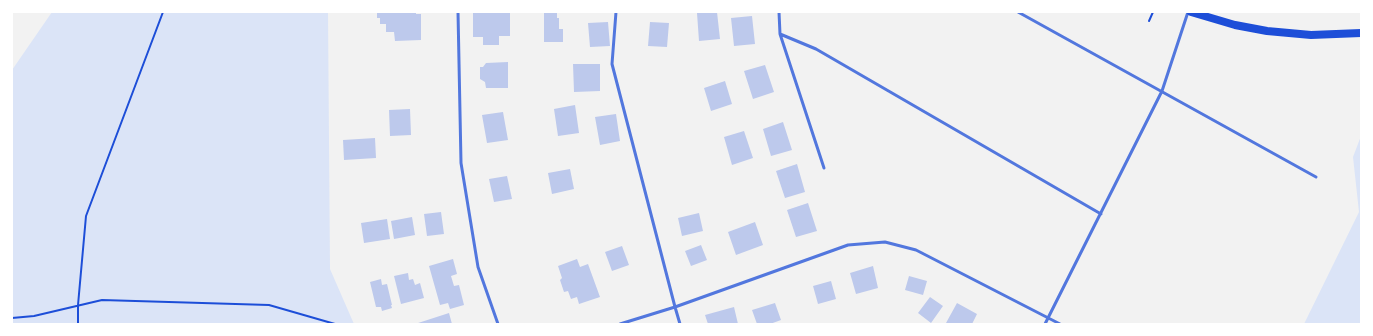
<!DOCTYPE html>
<style>
body{margin:0}
#map{position:relative;width:1373px;height:336px;overflow:hidden;background:#f2f2f2;font-family:Merriweather,serif}
canvas{display:block}
.frame{position:absolute;inset:0;border:13px solid #fff;pointer-events:none}
</style>
<div id="map">
<canvas width="1373" height="336"></canvas>
<div class="frame"></div>
</div>
<script>
const c = document.querySelector('canvas').getContext('2d');
c.lineJoin = 'round';
function fillPath(path, color) { c.fillStyle = color; c.fill(path, 'evenodd'); }
const poly = rows => new Path2D(rows.map(r => 'M' + r).join(''));
function trace(path, color, width, dash) { c.strokeStyle = color; c.lineWidth = width; c.lineCap = dash ? 'butt' : 'round'; c.setLineDash(dash || []); c.stroke(path); }
const green = poly([
 [52,12,328,12,330,269,354,324,12,324,12,70],
 [1361,136,1361,324,1304,324,1359,212,1353,157]
]);
const building = poly([
 [377,12,416,12,416,14,421,14,421,40,395,41,394,32,386,32,386,24,380,24,380,18,377,18],
 [473,12,510,12,510,36,499,36,499,45,483,45,483,37,473,37],
 [544,12,557,12,557,18,559,18,559,29,563,29,563,42,544,42],
 [717,12,720,39,699,41,697,13],
 [752,16,755,44,734,46,731,18],
 [608,22,610,46,590,47,588,23],
 [650,22,669,23,667,47,648,46],
 [508,62,508,88,486,88,485,82,480,79,480,67,483,67,486,63],
 [573,64,600,64,600,91,574,92],
 [765,65,774,92,753,99,744,71],
 [725,81,732,104,711,111,704,88],
 [575,105,579,133,558,136,554,109],
 [410,109,411,135,390,136,389,110],
 [503,112,508,140,487,143,482,115],
 [616,114,620,141,600,145,595,117],
 [783,122,792,150,771,156,763,129],
 [744,131,753,158,732,165,724,137],
 [375,138,376,158,344,160,343,140],
 [797,164,805,192,785,198,776,171],
 [570,169,574,189,552,194,548,173],
 [507,176,512,199,494,202,489,179],
 [808,203,817,231,796,237,787,210],
 [441,212,444,234,427,236,424,214],
 [699,213,703,231,682,236,678,218],
 [412,217,415,235,394,239,391,221],
 [387,219,390,239,364,243,361,223],
 [755,222,763,245,736,255,728,232],
 [701,245,707,260,691,266,685,251],
 [622,246,629,265,612,271,605,252],
 [453,259,457,274,451,276,454,286,459,285,464,305,450,309,448,303,440,305,429,266],
 [577,259,580,267,588,264,600,297,579,304,577,297,571,299,568,291,564,292,560,280,562,278,558,266],
 [873,266,878,288,856,294,850,273],
 [408,273,409,280,413,279,415,285,420,283,424,298,401,304,394,276],
 [909,276,927,281,923,295,905,290],
 [381,279,382,285,387,284,392,305,391,305,392,308,382,311,381,307,376,307,370,282],
 [831,281,836,299,818,304,813,286],
 [930,297,943,306,931,323,918,313],
 [775,303,781,320,770,324,757,324,752,310],
 [957,303,977,314,972,324,948,324,946,323],
 [734,307,738,324,708,324,705,315],
 [449,313,452,324,415,324]
]);
const path = poly([
 [1149,21,1153,12],
 [12,318,34,316,102,300,269,305,335,324],
 [78,324,78,305,86,216,163,12]
]);
const service = poly([
 [458,12,461,163,478,267,498,324],
 [616,12,612,64,675,307,680,324],
 [779,12,780,34,816,49,1101,214],
 [1018,12,1316,177],
 [780,34,824,168],
 [620,324,675,307,848,245,885,242,916,250,1060,324],
 [1045,324,1162,91,1188,12]
]);
const secondary = poly([
 [1191,12,1235,25,1267,31,1311,35,1361,33]
]);
fillPath(green, '#dbe4f7');
fillPath(building, '#bdc9ec');
trace(path, '#1d4ed8', 2);
trace(service, '#5277de', 3);
trace(secondary, '#1d4ed8', 8);
</script>
